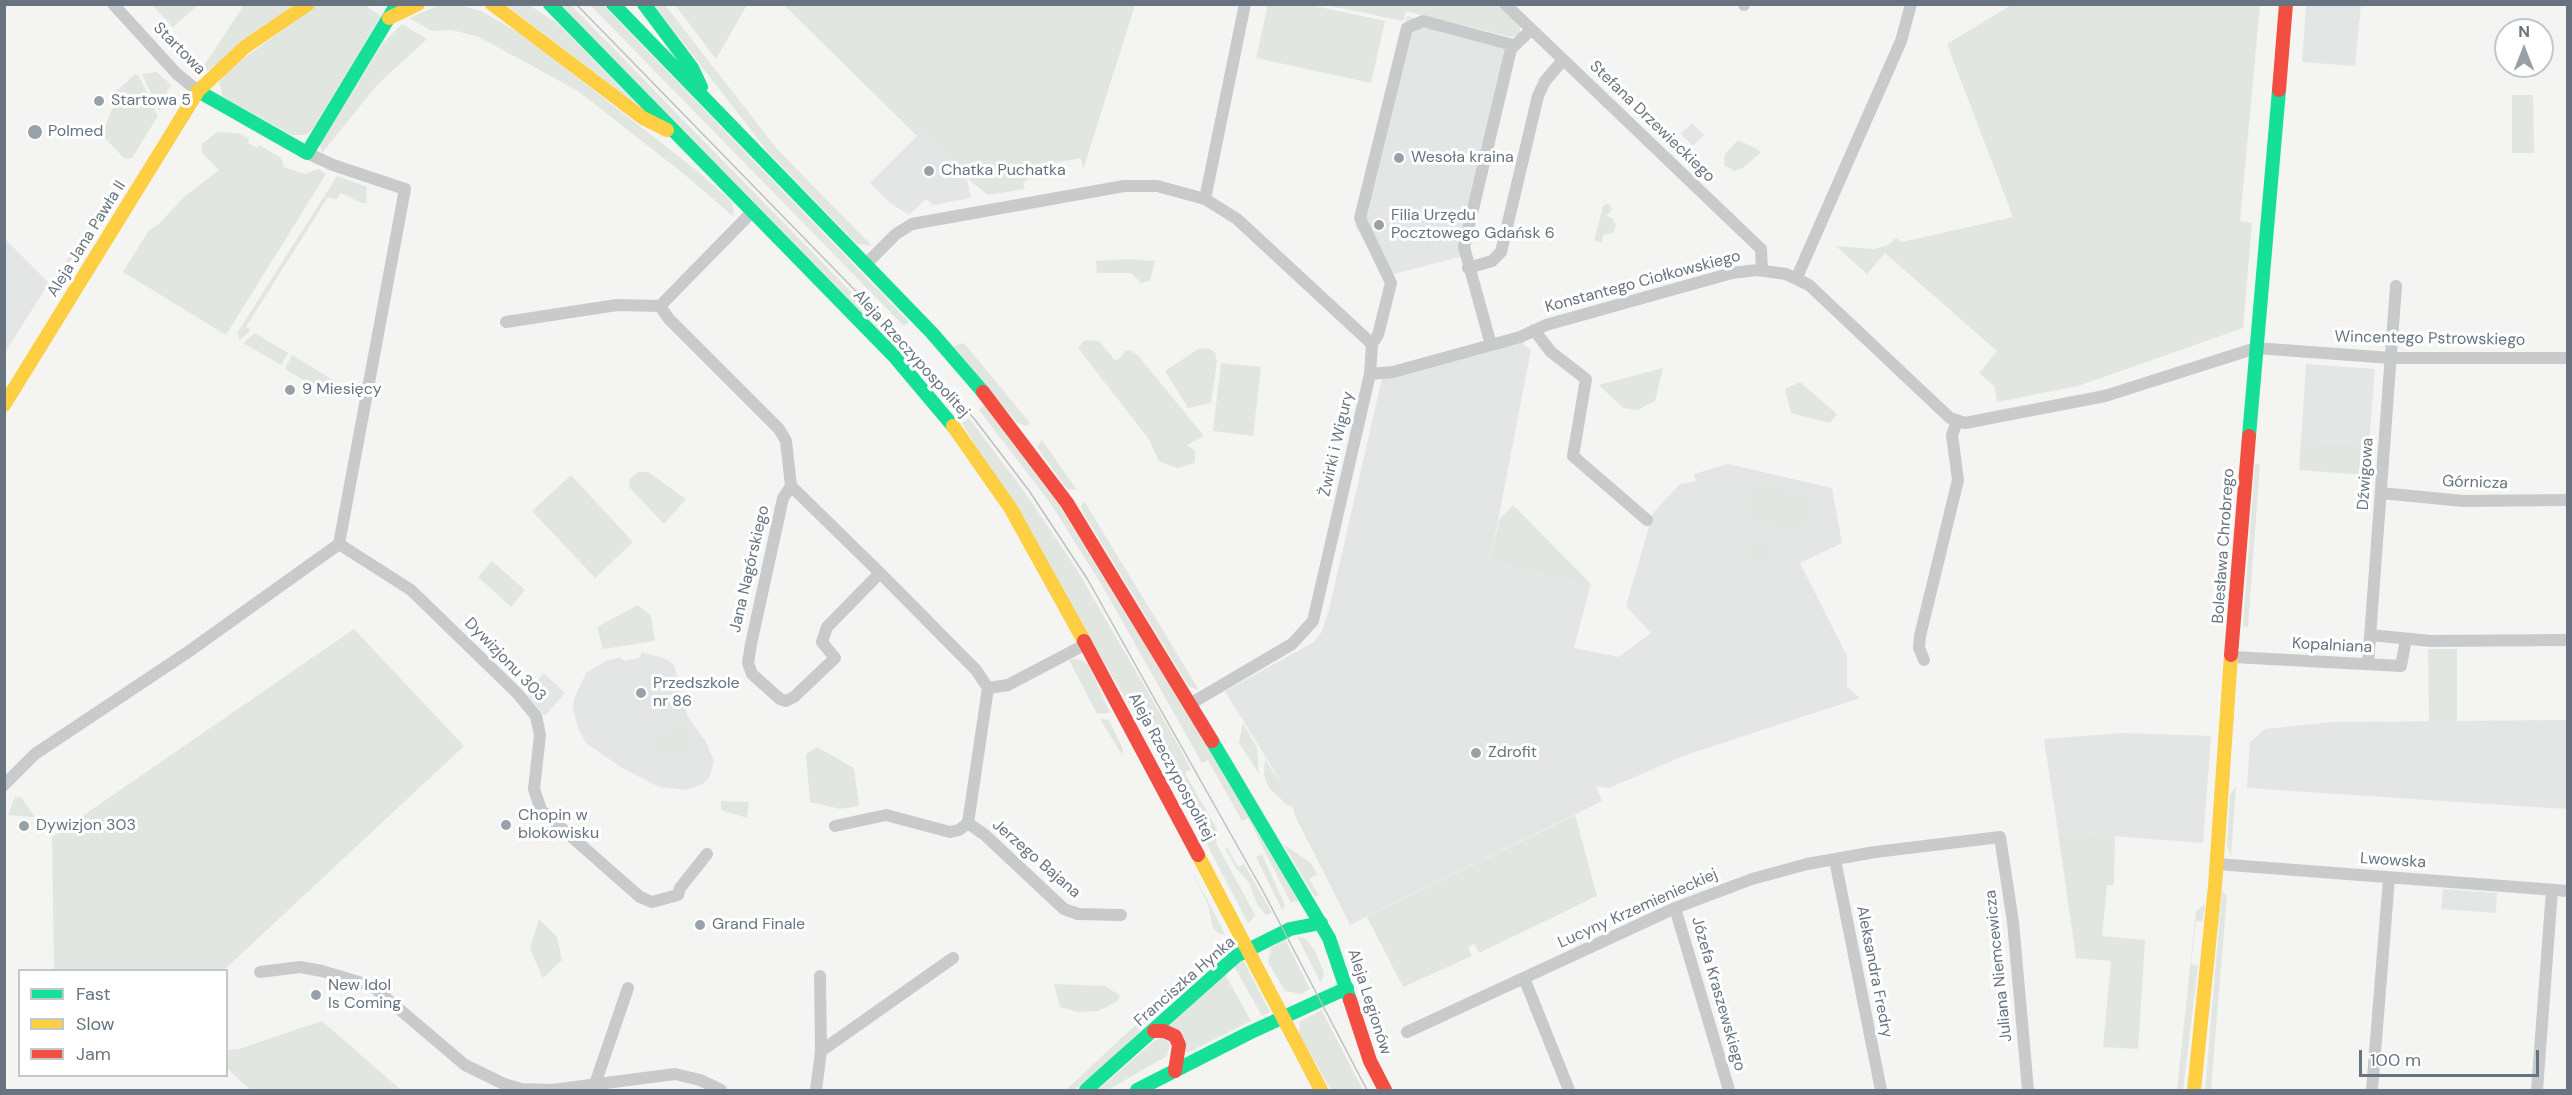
<!DOCTYPE html>
<meta charset="utf-8">
<style>
body{margin:0}
#map{position:relative;width:2572px;height:1095px;overflow:hidden;background:#f4f4f3;font-family:"DM Sans",sans-serif}
canvas{display:block}
.frame{position:absolute;inset:0;border:6px solid #677480;pointer-events:none}
.legend{position:absolute;left:18px;top:969px;width:210px;height:108px;box-sizing:border-box;background:#fff;border:2px solid #c2c7cc;margin:0;padding:8px 10px;list-style:none;font-size:18px;color:#677480}
.legend li{display:flex;align-items:center;gap:12px;height:30px}
.legend b{width:30px;border:2px solid #c2c7cc}
.north{position:absolute;left:2494px;top:18px;width:60px;height:60px;box-sizing:border-box;background:#fff;border:2px solid #c2c7cc;border-radius:50%;rotate:0deg;font-size:16px;font-weight:700;line-height:24px;text-align:center;color:#677480}
.north::after{content:'';display:block;margin:auto;width:21px;height:27px;background:#98a1a8;clip-path:polygon(50% 0,100% 100%,50% 72%,0 100%)}
.scale{position:absolute;left:2359px;top:1050px;width:180px;height:27px;box-sizing:border-box;border:3px solid #677480;border-top:0;padding-left:8px;font-size:18px;line-height:21px;white-space:nowrap;color:#677480;-webkit-text-stroke:4px #fff;paint-order:stroke}
</style>
<div id="map">
<canvas width="2572" height="1095"></canvas>
<div class="frame"></div>
<ul class="legend">
<li><b style="height:8px;background:#16e098"></b>Fast</li>
<li><b style="height:8px;background:#ffcf43"></b>Slow</li>
<li><b style="height:8px;background:#f24e42"></b>Jam</li>
</ul>
<div class="north">N</div>
<div class="scale">100 m</div>
</div>
<script>
const c = document.querySelector('canvas').getContext('2d');
c.lineJoin = 'round';
function fillPath(path, color) { c.fillStyle = color; c.fill(path, 'evenodd'); }
const poly = rows => new Path2D(rows.map(r => 'M' + r).join(''));
function trace(path, color, width, dash) { c.strokeStyle = color; c.lineWidth = width; c.lineCap = dash ? 'butt' : 'round'; c.setLineDash(dash || []); c.stroke(path); }
function drawText(font, color, halo, rows, align = 'center') {
  c.font = font + ' "DM Sans",sans-serif'; c.lineWidth = 6; c.setLineDash([]); c.textBaseline = 'middle'; c.strokeStyle = halo; c.fillStyle = color; for (const [text, x, y, turn = 0] of rows) {
    c.save(); c.translate(x, y); c.rotate((+turn || 0) * Math.PI / 180); c.textAlign = isNaN(turn) ? turn : align; if (halo) c.strokeText(text, 0, 0); c.fillText(text, 0, 0); c.restore();
  }
}
const built = poly([
 [2306,5,2361,5,2355,66,2302,62],
 [1407,16,1512,43,1464,256,1386,276,1355,226,1360,218],
 [1692,123,1704,135,1693,146,1681,134],
 [924,129,966,176,971,198,933,205,926,199,909,215,890,203,870,183],
 [5,239,49,283,5,352],
 [1520,341,1531,350,1490,562,1590,587,1574,648,1619,657,1651,633,1626,606,1653,513,1680,484,1696,481,1694,474,1728,464,1832,488,1842,543,1800,563,1847,656,1847,687,1860,698,1686,755,1609,788,1596,786,1602,801,1350,925,1275,772,1225,691,1314,642,1321,633,1329,610,1382,378],
 [2306,364,2375,369,2369,445,2301,440],
 [642,652,666,659,674,665,688,717,705,740,714,761,710,776,703,784,687,790,659,787,622,768,586,743,578,728,573,709,574,699,586,673,604,662,620,657,625,661,639,658],
 [544,673,565,693,545,716,526,694],
 [2567,720,2567,811,2565,809,2247,788,2250,742,2265,729,2332,722],
 [2122,733,2211,736,2203,843,2058,832,2044,739],
 [2443,889,2497,893,2496,913,2441,909]
]);
const green = poly([
 [1268,4,1310,5,1385,21,1371,83,1256,58],
 [2013,4,2260,5,2240,221,2252,223,2243,328,2078,386,1997,402,1995,387,1979,373,1997,351,1885,253,1867,274,1836,246,1874,249,1888,245,1896,238,1902,242,2013,217,1947,44],
 [152,5,198,5,173,27],
 [244,5,293,5,209,70,199,73],
 [317,5,368,5,367,7,381,16,313,129,306,135,291,135,223,97,219,82,225,72],
 [439,5,459,5,481,11,521,34,695,169,729,199,733,207,734,217,684,174,578,91,479,37,452,30,432,31,409,18],
 [506,5,529,5,557,23,640,107],
 [561,5,571,5,895,337,890,341],
 [590,5,603,5,909,322,904,326],
 [654,5,665,5,777,149,872,246,857,244,768,152],
 [675,5,747,5,716,59],
 [784,5,1135,5,1083,170,1081,158,1037,166,1039,177,1026,180,1023,184,1025,189,988,195,970,181,924,129,917,136],
 [1326,5,1499,5,1520,24,1520,34,1511,37,1406,11,1403,21],
 [402,24,427,39,377,85,322,153,320,144,383,43],
 [157,72,171,85,161,104,160,112,142,74],
 [135,74,139,76,158,116,132,158,125,159,102,135,103,131,113,107,111,93,120,88],
 [2512,95,2533,95,2534,153,2512,153],
 [217,132,238,133,249,139,248,143,258,148,259,145,281,158,284,167,305,174,318,169,326,174,226,335,123,272,149,230,159,224,184,197,219,170,202,153,202,144],
 [1738,140,1759,150,1760,153,1743,168,1735,171,1725,166,1724,160,1725,154],
 [337,176,367,187,366,203,361,203,341,193,336,200,328,197,246,327,251,330,240,340,237,333],
 [122,189,92,235,88,232,109,197],
 [1606,204,1610,204,1612,210,1606,216,1612,218,1616,225,1613,233,1603,235,1602,243,1594,241,1603,206],
 [80,242,76,252,53,291,48,286],
 [1130,259,1155,261,1150,281,1141,283,1131,273,1097,273,1096,261],
 [255,333,288,353,281,365,243,343],
 [1085,340,1099,341,1115,360,1120,358,1126,350,1133,351,1140,358,1204,436,1187,445,1195,451,1195,463,1177,468,1159,461,1148,438,1078,348],
 [964,343,1030,423,1027,426,1017,423,953,346],
 [1207,348,1215,352,1217,362,1211,403,1188,408,1165,371,1198,349],
 [292,355,338,383,310,384,285,369],
 [1221,363,1261,367,1253,436,1213,431],
 [1663,368,1655,401,1637,410,1623,408,1599,385],
 [1800,382,1837,414,1830,423,1791,413,1785,389],
 [984,405,1061,508,1300,899,1291,903,1248,818,1242,821,1208,760,1202,763,1103,587,1051,504,979,410],
 [969,418,1024,491,1076,568,1171,732,1191,769,1185,773,1217,829,1216,843,1255,915,1251,921,1248,923,1168,770,962,423],
 [1042,440,1077,490,1067,489,1037,447],
 [2301,440,2369,445,2367,475,2299,470],
 [2255,464,2260,464,2248,627,2243,626],
 [638,472,648,472,686,499,664,524,630,488,629,480],
 [571,475,633,542,595,578,532,511],
 [1755,482,1811,496,1803,533,1747,520],
 [1084,501,1195,683,1199,690,1189,687,1084,514,1081,506],
 [1513,505,1591,584,1590,587,1490,562,1499,520],
 [1756,539,1765,543,1768,556,1754,564,1745,550,1746,546],
 [492,561,525,590,511,607,478,577],
 [638,605,651,616,655,641,603,649,597,627],
 [354,629,464,746,224,970,54,970,52,837],
 [2428,649,2457,649,2457,721,2429,721],
 [1072,659,1081,660,1089,665,1110,713,1097,714,1069,660],
 [1100,719,1109,720,1123,749,1122,755],
 [1243,723,1257,748,1259,774,1239,743],
 [686,726,692,750,657,758,652,734],
 [817,747,854,768,859,806,840,809,810,802,806,754],
 [1265,759,1276,776,1295,803,1290,806,1286,804,1269,788,1264,775],
 [2236,786,2231,857,2227,846,2230,795],
 [15,797,21,797,35,817,8,815],
 [721,801,749,802,747,818,721,810],
 [1298,810,1345,903,1352,901,1341,906,1294,814],
 [1575,815,1597,896,1479,953,1474,944,1468,947,1472,956,1403,987,1367,917],
 [2058,832,2115,836,2114,885,2107,885,2102,936,2145,940,2138,1049,2103,1047,2111,961,2076,958],
 [1283,844,1311,863,1317,875,1309,879,1319,895,1315,897],
 [1227,847,1238,867,1244,864,1272,913,1266,915,1258,906,1249,883,1236,868,1225,848],
 [1262,854,1285,905,1282,910,1256,857],
 [1192,871,1221,926,1225,935,1219,934,1213,928,1208,905],
 [2222,891,2227,896,2214,1052,2211,1090,2205,1090],
 [2205,904,2203,921,2196,921,2191,964,2198,966,2183,1090,2177,1090,2196,911],
 [539,919,557,937,562,960,543,978,530,949],
 [1297,936,1306,939,1315,951,1324,973,1321,983],
 [1285,939,1310,989,1301,994,1285,991,1268,962,1271,948],
 [1243,960,1270,1012,1262,1016,1234,966],
 [1225,974,1251,1021,1187,1053,1169,1026],
 [1054,984,1106,986,1120,996,1116,1002,1098,1011,1078,1012,1060,1007],
 [1322,1010,1323,1013,1363,1090,1331,1090,1300,1036,1299,1022],
 [1152,1015,1143,1028,1104,1066,1074,1090,1066,1090,1144,1017],
 [322,1021,401,1090,250,1090,227,1068,227,1050,239,1049],
 [1162,1037,1170,1044,1167,1056,1108,1090,1098,1090,1154,1041]
]);
const street = poly([
 [113,4,177,74,198,91],
 [1505,4,1761,249,1762,270],
 [1744,4,1744,5],
 [1205,199,1245,4],
 [866,264,896,234,912,224,1124,186,1157,186,1205,199,1237,219,1372,344,1370,374,1313,621,1292,644,1190,704],
 [1468,268,1492,261,1501,252,1538,96,1545,81,1563,60],
 [1797,277,1901,41,1911,4],
 [660,306,753,211],
 [506,322,617,305,660,306,669,319,779,429,786,441,791,486,783,498,751,644,748,663,752,674,780,699,786,701,794,697,835,658,822,642,827,627,880,573,976,670,988,688,968,823,985,835,1064,909,1078,914,1121,915],
 [1534,330,1551,352,1586,379,1573,456,1647,520],
 [1372,344,1378,335,1391,283,1360,218,1407,28,1423,21,1513,45],
 [1491,345,1464,247,1511,49,1531,30],
 [1370,374,1393,372,1520,337,1546,325,1732,273,1757,270,1786,274,1809,285,1950,418,1965,423,2105,396,2256,348,2391,358,2568,358],
 [791,486,880,573],
 [2381,493,2463,501,2568,500],
 [339,544,411,590,517,693,536,716,540,735,534,789,541,810,640,897,652,902,678,895,680,888,707,854],
 [2370,635,2431,641,2568,640],
 [2233,657,2401,666,2406,639],
 [1924,660,1919,648,1920,636,1958,480,1952,435,1957,422],
 [2368,664,2396,286],
 [988,688,1008,685,1086,644],
 [4,785,35,754,188,652,339,544,405,189,333,165,307,153],
 [835,826,886,815,950,832,959,830,968,823],
 [1835,860,1881,1090],
 [2217,864,2568,891],
 [1675,908,1729,1090],
 [260,972,300,967,322,971,372,986,465,1065,504,1084,521,1089,552,1090,675,1074,700,1080,721,1090],
 [1524,978,1569,1090],
 [1407,1032,1675,908,1752,879,1807,864,1875,852,2000,837,2013,922,2028,1090],
 [821,1051,953,958],
 [595,1084,628,988],
 [816,1090,821,1051,820,976],
 [2372,1090,2389,878],
 [2537,1090,2552,890]
]);
const fast = poly([
 [550,4,894,356,953,426],
 [613,4,932,333,983,392],
 [644,4,692,68,701,87],
 [198,91,307,153,397,4],
 [2249,436,2279,90],
 [1212,741,1329,938,1350,1000],
 [1086,1090,1236,956,1290,929,1321,923],
 [1137,1090,1249,1033,1347,988]
]);
const slow = poly([
 [492,4,643,118,667,130],
 [389,18,418,4],
 [4,405,198,91,245,47,308,4],
 [953,426,1011,509,1084,641],
 [1198,855,1321,1090],
 [2194,1090,2215,886,2231,655]
]);
const jam = poly([
 [2279,90,2286,4],
 [983,392,1067,503,1212,741],
 [1084,641,1198,855],
 [2231,655,2249,436],
 [1350,1000,1370,1061,1385,1090],
 [1154,1031,1164,1031,1175,1036,1179,1045,1175,1071]
]);
const tram = poly([
 [576,4,923,360,976,421,1030,492,1088,580,1154,698,1264,893,1367,1090]
]);
const markers = [
 [99,101,6,"#98a1a8"],
 [35,132,8,"#98a1a8"],
 [1399,158,6,"#98a1a8"],
 [929,171,6,"#98a1a8"],
 [1379,225,6,"#98a1a8"],
 [290,390,6,"#98a1a8"],
 [641,693,6,"#98a1a8"],
 [1476,753,6,"#98a1a8"],
 [506,825,6,"#98a1a8"],
 [24,826,6,"#98a1a8"],
 [700,925,6,"#98a1a8"],
 [316,995,6,"#98a1a8"]
];
const streetNames = [
 ["Startowa",179,49,45],
 ["Stefana Drzewieckiego",1652,122,44],
 ["Aleja Jana Pawła II",87,239,-58],
 ["Konstantego Ciołkowskiego",1643,282,-15],
 ["Wincentego Pstrowskiego",2430,339,1],
 ["Aleja Rzeczypospolitej",911,354,48],
 ["Żwirki i Wigury",1337,444,-77],
 ["Dźwigowa",2366,474,-86],
 ["Górnicza",2475,483,2],
 ["Bolesława Chrobrego",2224,546,-86],
 ["Jana Nagórskiego",750,569,-77],
 ["Kopalniana",2332,646,3],
 ["Dywizjonu 303",505,660,46],
 ["Aleja Rzeczypospolitej",1171,767,62],
 ["Jerzego Bajana",1036,859,41],
 ["Lwowska",2393,861,4],
 ["Lucyny Krzemienieckiej",1638,909,-24],
 ["Juliana Niemcewicza",1999,966,-96],
 ["Aleksandra Fredry",1874,972,79],
 ["Franciszka Hynka",1185,982,-41],
 ["Józefa Kraszewskiego",1718,994,74],
 ["Aleja Legionów",1369,1002,72]
];
const poiNames = [
 ["Startowa 5",111,101],
 ["Polmed",48,132],
 ["Wesoła kraina",1411,158],
 ["Chatka Puchatka",941,171],
 ["Filia Urzędu",1391,216],
 ["Pocztowego Gdańsk 6",1391,234],
 ["9 Miesięcy",302,390],
 ["Przedszkole",653,684],
 ["nr 86",653,702],
 ["Zdrofit",1488,753],
 ["Chopin w",518,816],
 ["blokowisku",518,834],
 ["Dywizjon 303",36,826],
 ["Grand Finale",712,925],
 ["New Idol",328,986],
 ["Is Coming",328,1004]
];
fillPath(built, '#e4e6e6');
fillPath(green, '#e2e6e1');
trace(street, '#c9cacb', 12);
trace(fast, '#16e098', 14);
trace(slow, '#ffcf43', 14);
trace(jam, '#f24e42', 14);
trace(tram, '#bebfc0', 1.5);
for (const [x, y, r, color] of markers) { const dot = new Path2D(); dot.arc(x, y, r, 0, 2 * Math.PI); c.fillStyle = color; c.fill(dot); trace(dot, '#fff', 2); }
drawText('16px', '#677480', '#fff', streetNames);
drawText('16px', '#677480', '#fff', poiNames, 'left');
</script>
